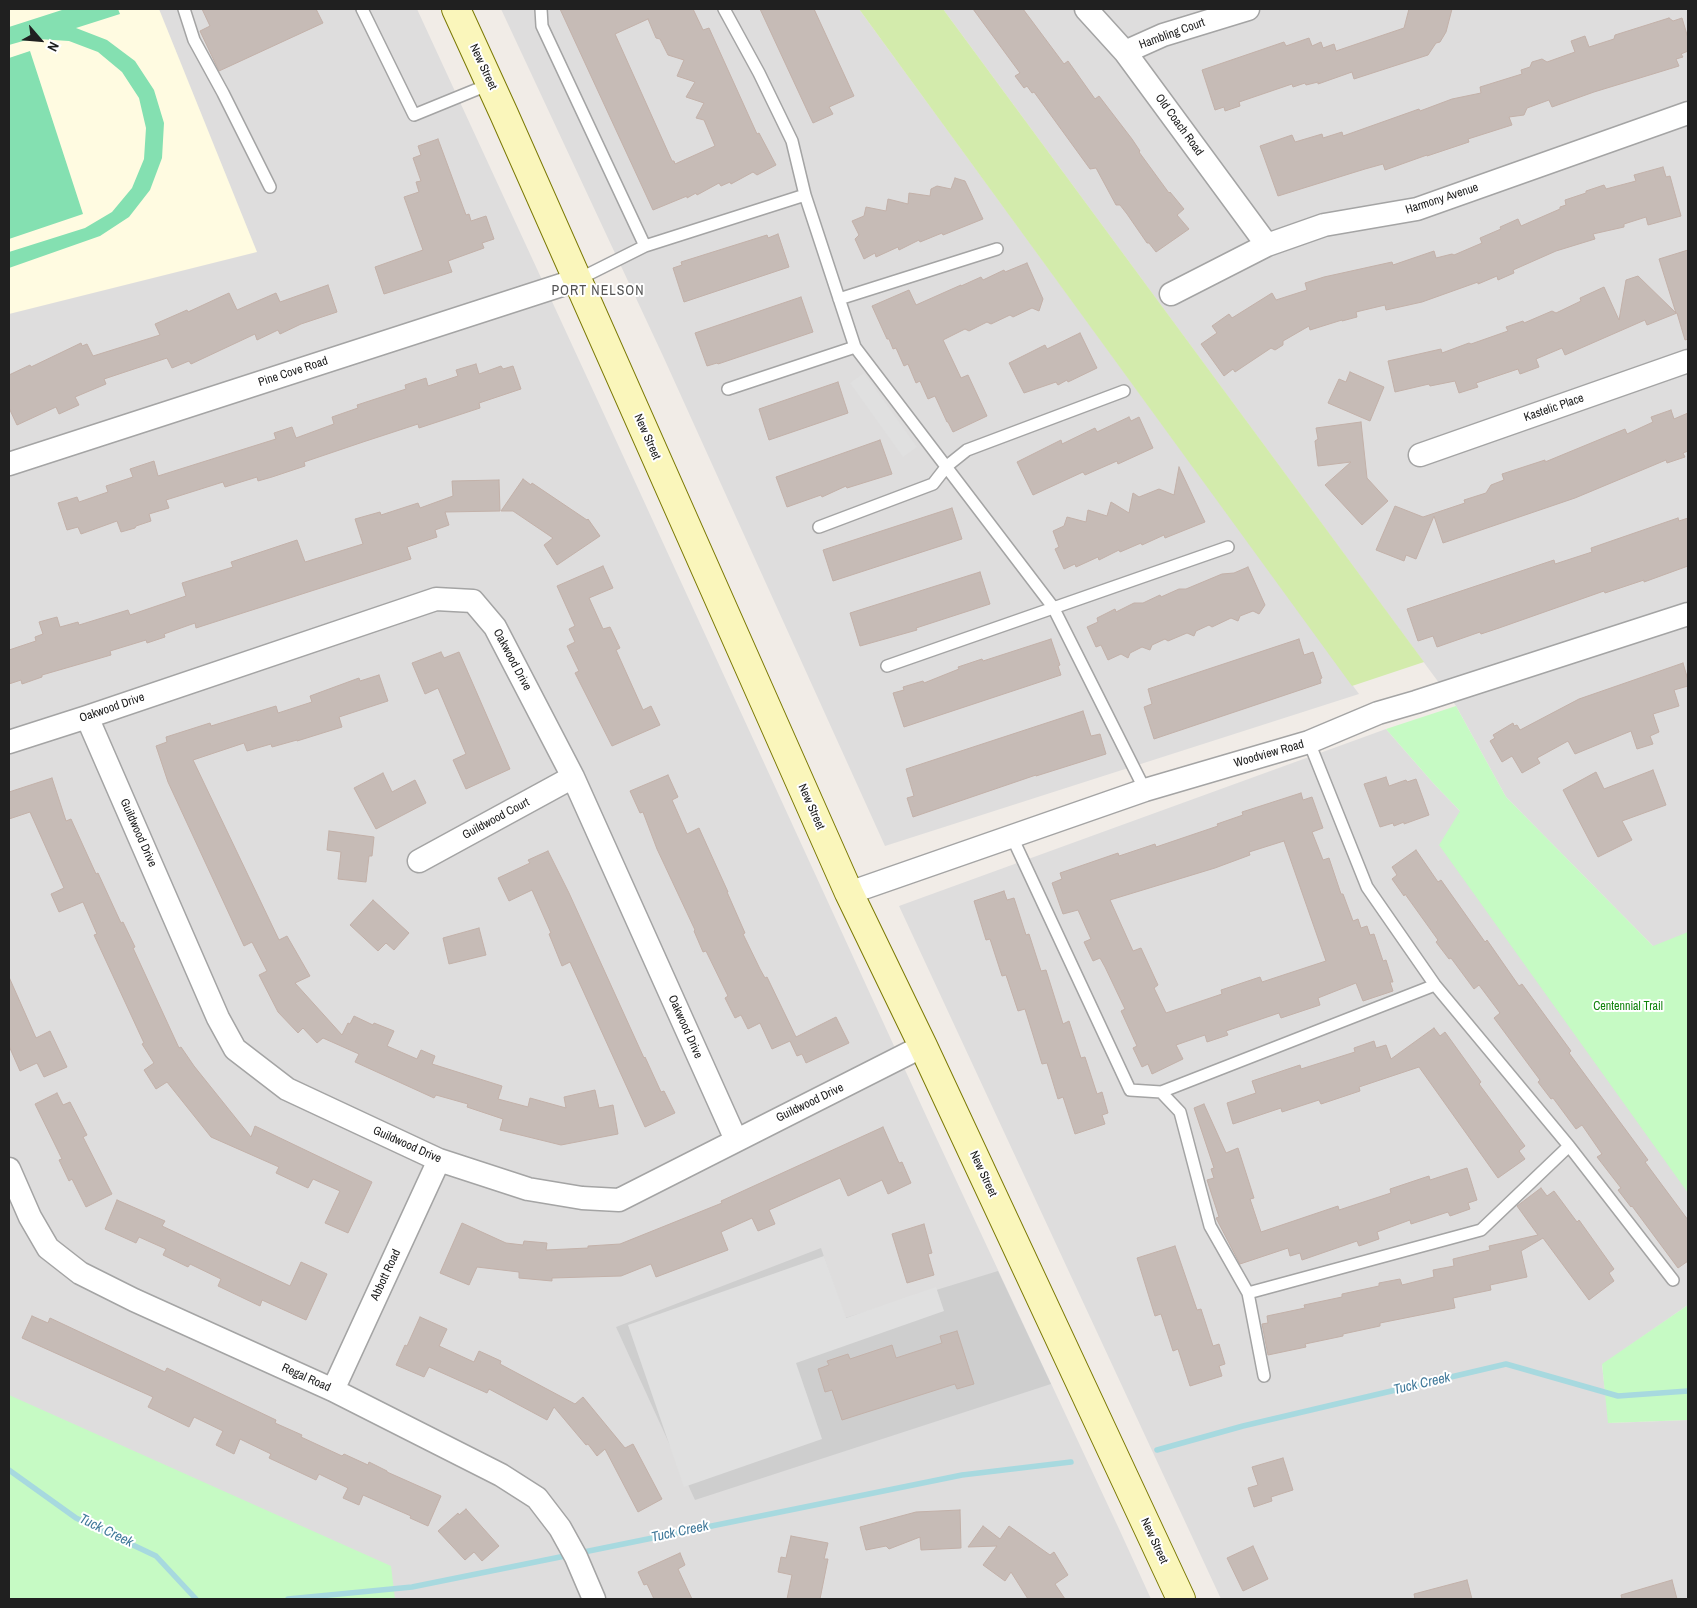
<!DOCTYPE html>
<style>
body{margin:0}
#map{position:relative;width:1697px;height:1608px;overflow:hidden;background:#f1ece7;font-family:"Archivo Narrow",sans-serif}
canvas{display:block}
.frame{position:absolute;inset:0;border:10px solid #202020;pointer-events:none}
.north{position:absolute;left:15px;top:15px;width:50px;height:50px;-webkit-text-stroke:4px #fff;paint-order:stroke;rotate:117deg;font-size:14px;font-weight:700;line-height:20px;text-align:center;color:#202020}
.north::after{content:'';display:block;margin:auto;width:18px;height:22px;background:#202020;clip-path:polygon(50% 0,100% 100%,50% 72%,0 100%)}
</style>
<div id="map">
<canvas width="1697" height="1608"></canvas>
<div class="frame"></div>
<div class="north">N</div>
</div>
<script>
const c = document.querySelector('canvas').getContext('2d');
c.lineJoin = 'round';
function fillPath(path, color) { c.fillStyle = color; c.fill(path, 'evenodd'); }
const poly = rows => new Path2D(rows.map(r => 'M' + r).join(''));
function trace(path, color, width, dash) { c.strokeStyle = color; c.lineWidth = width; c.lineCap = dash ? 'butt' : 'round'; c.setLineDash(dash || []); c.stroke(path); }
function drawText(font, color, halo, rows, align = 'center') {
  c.font = font + ' "Archivo Narrow",sans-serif'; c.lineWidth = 4; c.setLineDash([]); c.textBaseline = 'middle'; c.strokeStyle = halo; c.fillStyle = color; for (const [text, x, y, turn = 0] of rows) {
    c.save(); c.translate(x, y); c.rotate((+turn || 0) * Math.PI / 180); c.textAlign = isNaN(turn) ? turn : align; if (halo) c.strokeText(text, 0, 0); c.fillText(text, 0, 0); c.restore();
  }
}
const residential = poly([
 [9,9,417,9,597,399,934,1133,1120,1531,1151,1599,9,1599],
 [501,9,859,9,1359,694,885,846,663,356],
 [943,9,1688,9,1688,986,1653,946,1506,797,1456,706],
 [1386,729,1434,784,1460,811,1688,1193,1688,1305,1602,1365,1609,1423,1688,1420,1688,1599,1221,1599,899,906]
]);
const education = poly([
 [9,9,159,9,257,252,9,314]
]);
const religious = poly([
 [821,1248,845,1318,998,1271,1051,1384,695,1500,616,1327]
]);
const grass = poly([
 [859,9,943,9,1424,662,1352,686]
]);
const park = poly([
 [1456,706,1506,797,1653,946,1688,932,1688,1193,1439,845,1460,811,1434,784,1386,729],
 [1688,1305,1688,1420,1608,1423,1602,1364],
 [9,1395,391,1566,395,1599,9,1599]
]);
const pitch = poly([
 [65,9,118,9,120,14,76,28,107,40,135,61,154,90,164,123,162,158,150,190,129,217,100,236,9,268,9,252,85,228,112,212,132,188,144,159,146,128,139,98,122,72,98,52,69,41,38,39,23,41,9,45,9,27],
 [30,51,83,214,9,239,9,58]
]);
const parking = poly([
 [864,373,917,447,903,457,850,383],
 [824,1256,846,1318,936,1287,944,1311,796,1363,822,1439,684,1487,628,1325]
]);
const stream = poly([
 [1157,1450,1243,1426,1506,1364,1618,1396,1688,1391],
 [9,1470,76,1518,156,1556,196,1599],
 [579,1553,962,1475,1071,1462],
 [288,1599,412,1587,570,1555]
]);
const building = poly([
 [202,9,316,9,323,23,219,71,200,31,210,26,202,9],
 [560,9,693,9,703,30,709,28,757,134,759,133,776,165,757,175,753,172,731,184,730,182,721,186,719,183,697,195,696,193,687,198,687,196,653,210,560,9],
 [648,19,656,38,660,39,668,55,684,60,677,76,695,82,686,97,704,103,696,118,704,120,715,146,675,164,674,161,672,161,615,34,648,19],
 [760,9,814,9,854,96,829,107,833,114,813,123,760,9],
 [973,9,1023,9,1064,64,1068,61,1095,99,1099,96,1132,139,1140,151,1139,152,1169,193,1170,192,1184,209,1177,215,1189,229,1156,252,1149,243,1147,243,1127,214,1120,205,1116,205,1096,168,1090,169,1034,92,1032,93,1027,86,1024,88,1015,76,1020,73,973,9],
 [1409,9,1452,9,1446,32,1440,42,1436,43,1428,55,1354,79,1352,72,1318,84,1318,82,1306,85,1305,83,1293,87,1292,84,1239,102,1240,106,1225,111,1224,107,1215,110,1202,70,1284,42,1286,46,1309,38,1312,46,1321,42,1323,48,1334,44,1336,51,1404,28,1409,9],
 [1669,18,1673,21,1682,18,1688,38,1688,51,1681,54,1683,57,1676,59,1679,66,1594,92,1552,107,1549,100,1527,108,1524,115,1509,117,1512,125,1468,139,1469,142,1427,156,1427,155,1385,170,1383,164,1365,169,1278,196,1260,146,1292,135,1295,142,1322,134,1323,138,1342,132,1343,136,1419,109,1420,111,1452,99,1481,93,1480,87,1522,74,1521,70,1530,67,1532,62,1542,59,1547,62,1575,52,1571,41,1585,36,1589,47,1614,39,1615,35,1669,18],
 [438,139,466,215,469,214,471,221,486,216,494,239,482,243,484,248,448,261,452,272,384,294,375,267,423,250,404,197,419,192,416,182,421,181,413,158,421,155,418,146,438,139],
 [1663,167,1666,177,1670,176,1681,216,1648,225,1646,217,1624,224,1624,227,1593,234,1595,239,1556,251,1513,270,1514,273,1498,280,1497,276,1478,284,1478,282,1422,302,1386,310,1385,305,1356,312,1357,317,1342,321,1342,320,1310,330,1309,326,1283,341,1283,345,1275,350,1271,348,1235,372,1233,369,1224,376,1201,344,1217,333,1212,326,1229,314,1232,318,1272,293,1276,300,1307,290,1305,283,1324,277,1392,262,1393,265,1434,251,1436,258,1452,254,1454,255,1482,243,1480,238,1501,229,1500,227,1518,219,1521,226,1560,209,1560,207,1566,205,1565,200,1586,193,1586,191,1604,185,1606,189,1636,181,1634,175,1663,167],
 [955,178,965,181,983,219,943,235,942,233,920,242,919,240,899,250,898,247,876,257,875,253,864,259,855,239,859,235,852,221,864,216,866,207,886,211,888,199,908,204,909,193,930,196,931,189,937,186,951,189,955,178],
 [778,234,789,267,684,302,673,268,682,265,681,262,767,235,768,238,778,234],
 [1688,250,1688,339,1685,340,1677,313,1647,325,1645,320,1565,355,1562,348,1536,359,1539,367,1520,374,1518,369,1476,383,1478,387,1459,393,1455,381,1430,386,1429,384,1395,392,1388,361,1441,349,1442,353,1469,343,1471,344,1508,331,1506,327,1523,321,1524,323,1552,311,1556,313,1581,301,1580,298,1604,287,1619,320,1626,280,1638,276,1676,313,1659,259,1688,250],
 [1027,263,1043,299,1039,311,1032,308,1013,317,1010,315,991,324,987,322,969,331,965,329,943,340,961,378,968,375,987,416,953,432,948,422,947,422,935,396,928,399,920,381,916,383,908,364,904,366,896,348,893,349,889,339,887,339,872,306,909,290,916,305,961,285,961,286,981,277,983,280,1004,270,1005,272,1027,263],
 [328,285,337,312,301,324,280,334,278,330,257,340,255,334,191,364,189,361,172,368,167,358,104,379,106,384,75,397,79,405,59,414,56,407,17,425,9,408,9,375,30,365,31,367,81,343,82,346,87,344,93,356,160,335,155,324,187,310,188,312,229,293,237,310,276,293,280,302,328,285],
 [801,297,813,332,718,364,717,363,707,366,695,333,801,297],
 [1080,333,1097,368,1068,382,1067,380,1058,385,1056,382,1024,393,1009,363,1045,345,1047,349,1080,333],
 [476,364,479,374,501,366,503,369,513,366,521,389,479,403,480,408,419,428,418,424,363,442,304,462,305,466,272,477,258,481,257,477,225,487,223,482,166,500,169,508,149,514,151,521,136,526,135,528,121,532,117,521,81,534,78,527,67,530,58,503,77,497,79,502,108,492,106,486,133,477,130,469,154,461,158,476,276,439,274,433,292,427,296,438,334,424,332,417,358,408,357,405,406,389,405,385,426,378,428,386,458,376,456,370,476,364],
 [1350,372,1384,387,1370,421,1328,403,1339,379,1346,382,1350,372],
 [838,382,848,413,769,440,759,409,838,382],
 [1671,410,1674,419,1688,413,1688,451,1683,453,1685,457,1667,463,1666,460,1575,498,1443,543,1434,516,1416,559,1406,555,1404,561,1376,550,1395,506,1423,517,1465,503,1464,500,1486,493,1491,485,1504,480,1502,474,1545,460,1545,462,1625,429,1627,434,1653,422,1651,417,1671,410],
 [1129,417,1131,421,1139,417,1153,448,1118,464,1117,461,1085,475,1083,472,1033,495,1017,462,1061,440,1062,444,1095,428,1097,432,1129,417],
 [1361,422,1367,478,1388,501,1362,525,1325,485,1351,462,1318,466,1315,441,1318,439,1316,428,1361,422],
 [880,440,892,474,847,488,846,486,822,497,821,495,787,507,776,477,880,440],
 [1179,467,1205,522,1165,538,1164,535,1142,545,1141,543,1120,552,1119,550,1099,560,1098,557,1076,567,1075,564,1064,569,1055,549,1059,547,1053,531,1064,526,1067,517,1086,522,1088,510,1107,516,1111,502,1129,513,1133,493,1139,497,1159,489,1174,495,1179,467],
 [523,479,531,485,532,483,587,520,588,519,600,536,557,565,544,545,553,538,513,511,501,511,523,479],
 [499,480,500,511,445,512,449,525,435,530,437,537,407,547,411,559,196,628,195,623,164,634,165,637,147,643,146,640,110,651,111,655,42,675,42,677,22,684,21,680,9,684,9,650,36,641,35,637,43,634,39,622,57,617,60,627,78,622,79,625,128,610,130,615,186,596,182,583,233,567,231,562,297,540,305,562,363,544,355,519,380,512,381,515,418,503,420,508,453,496,452,481,499,480],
 [952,508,962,539,833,581,823,550,952,508],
 [1678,518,1679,521,1688,518,1688,566,1644,582,1644,580,1605,593,1604,591,1499,628,1481,634,1480,632,1437,647,1433,636,1418,641,1407,609,1554,560,1555,564,1592,552,1591,548,1678,518],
 [603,566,613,588,589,598,603,629,610,627,620,648,616,650,643,710,651,706,660,725,612,746,575,673,579,671,567,646,575,642,569,629,575,626,557,586,603,566],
 [1248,567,1265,605,1259,614,1253,611,1240,616,1238,621,1231,618,1212,627,1209,625,1196,631,1194,636,1187,633,1168,641,1165,639,1152,645,1150,650,1142,647,1130,653,1128,658,1121,654,1108,660,1101,645,1096,647,1087,627,1098,622,1097,618,1115,609,1116,612,1134,603,1143,603,1160,595,1161,597,1179,589,1186,589,1222,574,1234,573,1248,567],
 [980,572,990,604,916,628,917,630,860,646,850,613,980,572],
 [1051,639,1060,665,1058,666,1061,675,904,727,893,693,904,690,903,687,923,681,924,683,959,669,958,667,982,659,983,661,1051,639],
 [1299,639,1304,655,1313,652,1322,678,1320,679,1321,683,1154,739,1144,707,1152,704,1148,689,1299,639],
 [441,652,444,658,459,652,510,769,466,789,453,760,466,754,438,688,425,694,412,663,441,652],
 [1683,663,1688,680,1688,686,1674,690,1679,706,1653,714,1659,732,1650,736,1653,744,1637,749,1631,731,1575,754,1568,741,1537,758,1540,763,1522,773,1512,756,1502,762,1490,741,1495,738,1493,735,1513,723,1514,726,1517,725,1520,730,1579,699,1683,663],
 [379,675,388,701,339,717,342,727,297,741,297,740,272,747,271,744,247,751,244,743,193,760,279,940,287,936,310,976,295,983,342,1035,348,1023,350,1024,354,1016,373,1025,374,1023,394,1031,387,1046,417,1059,421,1050,435,1056,432,1064,502,1086,498,1099,528,1107,530,1098,566,1108,564,1097,595,1090,599,1108,613,1105,618,1134,561,1145,500,1130,503,1119,467,1107,468,1104,436,1095,434,1098,355,1062,359,1054,323,1038,317,1043,303,1028,298,1033,278,1012,259,975,267,971,252,942,244,946,168,782,156,746,167,742,166,737,210,723,211,726,276,706,278,713,312,702,310,696,359,678,360,681,379,675],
 [1083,711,1091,736,1100,734,1106,754,1036,776,1036,775,913,817,907,798,914,796,906,769,1083,711],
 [1653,770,1666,805,1622,821,1632,840,1598,857,1563,790,1596,772,1604,789,1653,770],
 [383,773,392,792,415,780,426,803,376,829,354,788,383,773],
 [668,775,678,797,672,800,687,834,699,828,728,892,727,892,745,933,743,934,760,969,765,978,767,977,796,1037,836,1017,849,1043,806,1063,802,1054,797,1056,790,1041,772,1049,760,1023,748,1029,741,1015,735,1018,725,998,728,996,706,951,703,952,694,931,695,930,657,849,643,812,640,813,630,791,668,775],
 [1386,777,1389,786,1406,780,1407,782,1416,779,1429,815,1404,824,1404,822,1394,826,1393,823,1380,827,1364,784,1386,777],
 [52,778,66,821,71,819,96,874,98,873,121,923,123,922,135,947,133,948,179,1048,181,1047,194,1066,251,1137,255,1126,372,1182,348,1233,325,1223,340,1191,313,1179,308,1188,276,1173,279,1167,211,1137,167,1082,156,1089,144,1070,154,1063,142,1044,144,1043,94,935,97,934,83,902,59,912,51,894,64,888,30,812,9,819,9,792,52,778],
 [1301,793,1303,800,1312,797,1323,828,1312,832,1323,860,1329,858,1341,894,1343,894,1353,921,1358,919,1361,928,1367,926,1370,935,1374,934,1383,961,1386,960,1393,982,1390,982,1393,991,1363,1001,1356,983,1318,998,1320,1005,1281,1018,1279,1013,1226,1031,1228,1035,1207,1042,1205,1035,1176,1045,1183,1059,1152,1074,1148,1064,1142,1067,1133,1048,1137,1046,1121,1011,1125,1009,1105,967,1100,958,1093,961,1084,942,1091,939,1078,910,1063,914,1052,883,1062,879,1060,873,1118,853,1119,856,1155,844,1156,847,1218,826,1217,824,1243,815,1242,812,1301,793],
 [1284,841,1326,961,1262,982,1260,977,1221,990,1222,994,1166,1013,1154,988,1158,985,1141,948,1133,951,1110,900,1215,868,1250,855,1249,852,1284,841],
 [329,831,374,837,372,856,369,856,366,882,338,879,341,852,327,850,329,831],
 [1416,850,1438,882,1441,880,1485,942,1487,940,1519,986,1522,984,1571,1051,1569,1053,1648,1160,1645,1162,1688,1220,1688,1261,1678,1268,1632,1206,1631,1207,1618,1190,1621,1188,1597,1157,1602,1154,1582,1125,1576,1129,1553,1098,1551,1099,1538,1082,1540,1080,1494,1018,1500,1013,1479,985,1474,989,1451,958,1449,959,1436,942,1438,940,1405,894,1404,896,1392,879,1397,875,1392,867,1416,850],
 [548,851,569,893,644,1058,645,1057,661,1092,664,1091,675,1113,645,1127,570,962,562,966,549,934,551,933,532,890,509,901,498,878,530,863,528,860,548,851],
 [1004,891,1007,900,1014,898,1026,935,1029,934,1041,971,1046,970,1063,1024,1069,1021,1081,1058,1085,1057,1097,1094,1102,1092,1108,1113,1102,1115,1105,1124,1075,1134,1063,1097,1058,1099,1047,1063,1042,1064,1025,1009,1018,1011,1006,975,1002,976,990,939,986,940,974,901,1004,891],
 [373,900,409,933,394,950,386,943,378,951,350,925,373,900],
 [479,928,486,955,449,964,443,938,479,928],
 [9,977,36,1038,50,1031,67,1067,44,1077,37,1063,20,1071,9,1046,9,977],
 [1434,1028,1440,1036,1445,1032,1481,1082,1479,1084,1525,1146,1519,1151,1525,1159,1498,1178,1419,1067,1359,1087,1360,1091,1321,1104,1319,1100,1282,1112,1281,1108,1233,1124,1227,1103,1256,1093,1252,1081,1300,1065,1301,1069,1355,1052,1354,1048,1374,1041,1376,1048,1386,1045,1391,1059,1434,1028],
 [57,1093,63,1105,70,1102,87,1135,83,1137,112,1194,86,1207,72,1179,69,1181,59,1160,62,1159,35,1104,57,1093],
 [1204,1104,1226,1153,1238,1148,1254,1198,1250,1199,1261,1232,1338,1206,1339,1210,1391,1193,1390,1189,1429,1176,1430,1180,1467,1168,1477,1200,1468,1203,1470,1209,1450,1216,1448,1212,1411,1224,1410,1220,1377,1232,1379,1239,1359,1246,1357,1241,1302,1260,1300,1253,1290,1256,1288,1248,1240,1264,1216,1218,1219,1217,1207,1180,1214,1178,1211,1169,1214,1168,1194,1108,1204,1104],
 [883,1127,899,1163,902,1162,911,1183,888,1194,882,1180,848,1196,840,1178,769,1210,775,1224,758,1231,752,1218,721,1232,728,1250,656,1277,651,1264,621,1276,552,1278,552,1281,519,1278,519,1272,477,1267,469,1285,440,1273,462,1223,506,1243,523,1245,524,1241,547,1243,546,1250,588,1248,588,1246,620,1244,722,1203,721,1201,883,1127],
 [1541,1188,1547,1196,1554,1191,1577,1222,1579,1220,1614,1269,1609,1273,1614,1281,1589,1300,1543,1238,1521,1251,1527,1277,1490,1285,1491,1290,1453,1298,1455,1308,1380,1323,1380,1326,1343,1334,1343,1336,1305,1344,1306,1347,1268,1355,1262,1324,1268,1323,1267,1316,1305,1308,1304,1305,1342,1297,1342,1294,1379,1286,1379,1283,1400,1279,1402,1285,1434,1277,1433,1270,1454,1266,1453,1259,1490,1250,1489,1246,1538,1235,1517,1206,1541,1188],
 [117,1200,165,1221,162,1226,290,1286,301,1262,327,1274,306,1320,262,1300,260,1306,218,1286,221,1279,190,1264,188,1267,163,1255,166,1249,139,1237,136,1243,105,1229,117,1200],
 [924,1224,932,1253,928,1254,934,1275,907,1283,892,1234,924,1224],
 [1175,1246,1197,1310,1201,1309,1213,1346,1219,1344,1225,1364,1219,1366,1222,1376,1190,1386,1178,1349,1173,1351,1161,1314,1155,1316,1137,1258,1175,1246],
 [32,1316,48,1323,50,1318,165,1372,167,1368,276,1420,275,1423,302,1435,301,1437,342,1456,344,1454,368,1465,369,1462,387,1471,387,1472,441,1496,428,1526,410,1518,411,1516,363,1495,359,1505,343,1498,348,1488,319,1474,316,1480,269,1458,271,1454,240,1439,234,1454,216,1445,223,1431,194,1417,189,1427,148,1407,153,1397,22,1338,32,1316],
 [420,1317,447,1329,439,1346,474,1362,479,1351,501,1361,500,1364,575,1404,583,1397,625,1448,633,1444,662,1499,638,1512,605,1449,597,1456,588,1444,586,1445,554,1407,547,1420,489,1389,487,1393,429,1367,424,1377,396,1365,405,1345,407,1346,420,1317],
 [957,1331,974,1384,957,1389,955,1384,842,1420,832,1390,825,1392,818,1369,829,1365,827,1361,848,1354,850,1359,892,1345,896,1358,942,1343,940,1336,957,1331],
 [1283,1458,1293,1490,1271,1497,1272,1501,1254,1507,1248,1488,1258,1485,1252,1467,1283,1458],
 [466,1509,499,1546,482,1561,474,1552,465,1560,438,1531,458,1513,459,1515,466,1509],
 [960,1510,961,1548,921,1550,920,1537,889,1549,886,1546,866,1550,860,1527,916,1512,960,1510],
 [983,1526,1000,1539,1009,1526,1050,1555,1054,1552,1068,1575,1055,1584,1065,1599,1028,1599,1011,1572,1005,1581,983,1565,997,1546,968,1547,983,1526],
 [791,1536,828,1543,824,1559,828,1559,820,1599,787,1599,792,1575,778,1572,781,1557,786,1558,791,1536],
 [1253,1546,1268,1579,1243,1591,1227,1558,1253,1546],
 [680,1553,685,1565,678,1569,692,1599,654,1599,647,1584,644,1585,638,1572,680,1553],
 [1467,1580,1472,1599,1415,1599,1414,1594,1467,1580],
 [1672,1580,1677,1599,1622,1599,1621,1595,1672,1580]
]);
const service = poly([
 [184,9,194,40,223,93,270,187],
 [362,9,414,115,490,84],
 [541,9,542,26,645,246],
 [724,9,759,73,792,141,805,195,855,347,1053,607,1145,790],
 [577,280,645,246,805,195],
 [839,299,997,249],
 [728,389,855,347],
 [819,527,933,484,947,466,967,450,1124,391],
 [887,666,1228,547],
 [1309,742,1367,887,1435,985,1569,1146,1673,1280],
 [1012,837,1130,1090,1161,1092,1180,1112,1210,1226,1248,1293,1264,1376],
 [1161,1092,1435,985],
 [1248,1293,1481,1230,1569,1146]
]);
const minor = poly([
 [1086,9,1125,52,1267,245],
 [1125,52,1163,35,1248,9],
 [1171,294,1267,245,1324,225,1417,209,1688,113],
 [1420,455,1688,361],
 [9,464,577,280],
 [87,717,218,1018,235,1049,287,1089,439,1160,528,1189,582,1198,619,1200,923,1046],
 [9,742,87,717,436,599,473,601,495,627,573,777,736,1140],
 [419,861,573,777],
 [849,893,1145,790,1309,742,1378,713,1416,702,1688,614],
 [9,1169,30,1217,48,1248,80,1273,134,1300,333,1390,501,1475,537,1498,560,1528,576,1557,594,1599],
 [333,1390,439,1160]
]);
const secondary = poly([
 [456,9,504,114,849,893,923,1046,1181,1599]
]);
const streetNames = [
 ["Hambling Court",1172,34,-20],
 ["New Street",483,67,65],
 ["Old Coach Road",1179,125,54],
 ["Harmony Avenue",1442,199,-18],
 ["Pine Cove Road",293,372,-18],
 ["Kastelic Place",1554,408,-19],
 ["New Street",647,437,66],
 ["Oakwood Drive",512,660,62],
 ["Oakwood Drive",112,708,-19],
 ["Woodview Road",1269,754,-16],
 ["New Street",811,807,66],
 ["Guildwood Court",496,819,-28],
 ["Guildwood Drive",138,833,66],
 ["Oakwood Drive",685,1027,66],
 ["Guildwood Drive",810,1103,-26],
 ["Guildwood Drive",407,1145,24],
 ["New Street",983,1174,65],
 ["Abbott Road",386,1275,-65],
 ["Regal Road",306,1378,24],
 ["New Street",1154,1541,65]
];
const parkNames = [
 ["Centennial Trail",1628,1007]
];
const neighbourhoodNames = [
 ["PORT NELSON",598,291]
];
const waterNames = [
 ["Tuck Creek",1422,1384,-13],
 ["Tuck Creek",106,1531,26],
 ["Tuck Creek",680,1532,-12]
];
fillPath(residential, '#dedddd');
fillPath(education, '#fffbe1');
fillPath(religious, '#cecece');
fillPath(grass, '#d3ebac');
fillPath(park, '#c6fac4');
fillPath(pitch, '#84e0b1');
fillPath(parking, '#e0e0e0');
trace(stream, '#a7d9df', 5.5);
fillPath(building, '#c6bbb6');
trace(building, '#c3b1a9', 1);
trace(service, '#a4a4a4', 14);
trace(minor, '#a4a4a4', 25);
trace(secondary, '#7b7904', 30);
trace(service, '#fff', 11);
trace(minor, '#fff', 22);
trace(secondary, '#faf6bb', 28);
drawText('12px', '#202020', '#fff', streetNames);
drawText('12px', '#0f820b', '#fff', parkNames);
c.letterSpacing = '1px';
drawText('14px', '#535353', '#fff', neighbourhoodNames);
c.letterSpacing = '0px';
drawText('italic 14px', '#41799a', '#fff', waterNames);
</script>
